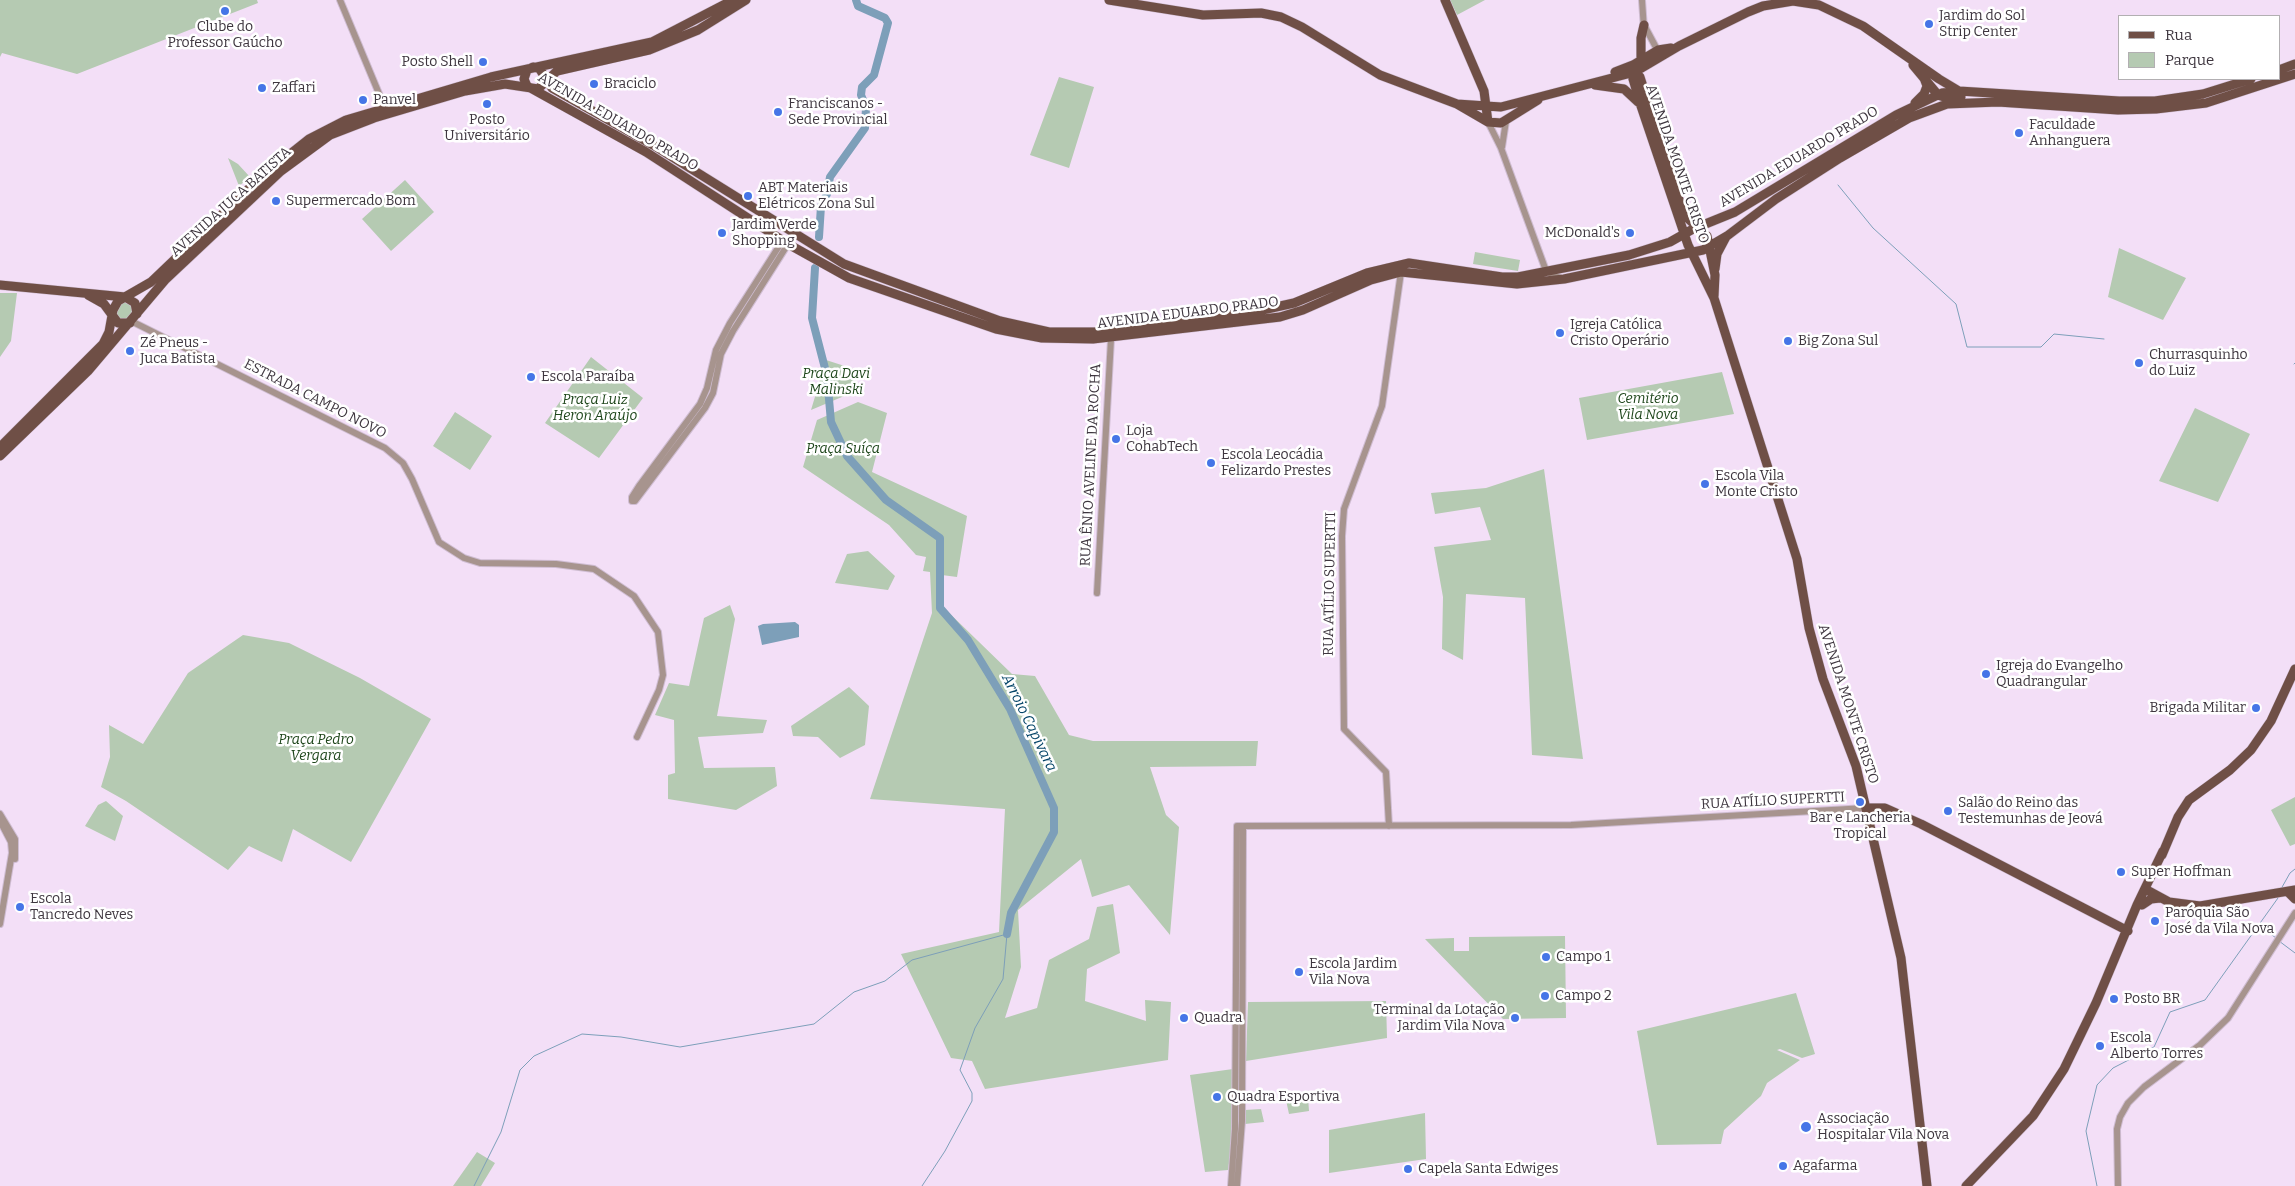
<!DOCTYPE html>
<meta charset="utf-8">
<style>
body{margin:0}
#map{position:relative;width:2295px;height:1186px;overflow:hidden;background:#f3dff7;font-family:Bitter,serif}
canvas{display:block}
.legend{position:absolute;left:2118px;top:15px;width:162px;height:65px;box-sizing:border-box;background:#fff;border:1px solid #b2afb2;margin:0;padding:6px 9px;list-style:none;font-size:15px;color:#3e363f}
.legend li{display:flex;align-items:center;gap:10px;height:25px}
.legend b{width:25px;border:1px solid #b2afb2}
</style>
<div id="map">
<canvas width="2295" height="1186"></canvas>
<ul class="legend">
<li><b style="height:6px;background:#6f4f46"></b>Rua</li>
<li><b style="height:14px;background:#b5cab2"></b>Parque</li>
</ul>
</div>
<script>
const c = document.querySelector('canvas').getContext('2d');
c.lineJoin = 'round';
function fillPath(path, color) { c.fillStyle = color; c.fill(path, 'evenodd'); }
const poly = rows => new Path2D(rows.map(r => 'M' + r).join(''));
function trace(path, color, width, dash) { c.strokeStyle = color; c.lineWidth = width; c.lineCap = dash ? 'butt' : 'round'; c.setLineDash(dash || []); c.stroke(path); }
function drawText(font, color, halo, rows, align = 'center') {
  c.font = font + ' Bitter,serif'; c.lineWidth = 5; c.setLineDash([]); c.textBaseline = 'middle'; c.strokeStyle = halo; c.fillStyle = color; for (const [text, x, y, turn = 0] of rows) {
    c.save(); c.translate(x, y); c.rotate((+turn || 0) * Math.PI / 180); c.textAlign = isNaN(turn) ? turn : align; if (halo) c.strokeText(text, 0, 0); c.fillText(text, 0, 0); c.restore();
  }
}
const green = poly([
 [0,0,257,0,258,3,77,74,2,53,0,57],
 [1450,0,1485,0,1457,15],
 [1059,77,1094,87,1069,168,1030,155],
 [228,158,238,164,250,177,239,186],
 [405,180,434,212,391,251,362,219],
 [2119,248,2186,278,2163,320,2108,297],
 [1475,252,1520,260,1518,271,1473,264],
 [0,293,17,293,11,341,0,357],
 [123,302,131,305,133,313,126,321,117,318,115,310],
 [591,357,643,398,599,458,545,423],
 [826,360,857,370,849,394,811,410],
 [1722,372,1734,414,1587,440,1579,398],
 [858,402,887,413,872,472,967,516,957,577,942,575,943,607,1012,674,1035,676,1069,735,1093,741,1258,741,1256,766,1150,767,1166,815,1179,827,1170,935,1129,885,1092,897,1081,859,1018,910,1021,967,1005,1018,1037,1008,1049,960,1089,939,1097,907,1113,904,1120,953,1087,969,1085,1001,1146,1021,1145,1000,1171,1002,1168,1060,985,1089,972,1061,951,1058,901,954,999,932,1005,809,870,799,932,613,930,572,923,571,926,557,916,555,889,525,803,467,817,420],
 [2195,408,2250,434,2218,502,2159,481],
 [455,412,492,436,470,470,433,446],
 [1544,469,1583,759,1532,755,1525,598,1466,594,1463,660,1442,649,1443,597,1434,547,1491,540,1480,507,1435,514,1431,493,1486,488],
 [868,551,895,576,888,590,835,583,847,554],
 [730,605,735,619,717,716,767,720,763,733,698,737,704,768,775,767,777,786,736,810,668,799,668,775,675,773,674,720,655,715,669,683,689,686,704,618],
 [243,635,289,643,360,678,431,719,351,862,293,829,282,862,249,846,228,870,126,801,101,787,110,757,109,725,143,744,188,673],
 [849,687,869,706,865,745,840,758,818,737,793,736,791,726],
 [2295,797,2295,844,2290,846,2271,810],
 [106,801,123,816,115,841,85,826,98,805],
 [1565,936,1566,1018,1503,1019,1425,939,1454,938,1454,951,1469,951,1469,937],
 [1796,993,1815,1054,1802,1058,1780,1049,1777,1050,1800,1060,1767,1083,1761,1096,1724,1130,1721,1144,1657,1145,1637,1031],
 [1386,1001,1387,1038,1246,1061,1248,1002],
 [1233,1069,1233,1136,1228,1170,1205,1172,1190,1075],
 [1308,1097,1309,1111,1289,1114,1286,1100],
 [1261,1109,1264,1122,1245,1124,1245,1110],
 [1425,1113,1426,1159,1329,1173,1329,1130],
 [477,1152,495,1163,481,1186,453,1186]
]);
const water = poly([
 [795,622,799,625,799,637,762,645,758,626,763,624]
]);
const stream = poly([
 [1838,185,1873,228,1956,304,1967,347,2041,347,2054,334,2104,339],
 [2294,364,2295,363],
 [2281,889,2290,873,2295,869],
 [2260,926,2276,938],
 [2279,941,2295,953],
 [474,1186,501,1132,520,1070,534,1056,582,1034,621,1037,680,1047,814,1024,854,992,885,981,912,960,1007,934,1003,979,975,1028,960,1070,972,1093,972,1101,945,1151,922,1186],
 [2097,1186,2086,1131,2097,1085,2113,1068,2154,1047,2170,1012,2205,1000,2278,898]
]);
const river = poly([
 [819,237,821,206,827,194,830,177,865,128,866,107,861,95,862,87,874,75,888,23,885,18,858,6,856,0],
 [815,268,812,318,827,376,831,422,847,456,886,500,940,538,940,608,968,640,1010,709,1054,808,1054,832,1011,913,1007,934]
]);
const minor = poly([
 [340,0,385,108],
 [1642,0,1644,29],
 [1644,25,1659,53],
 [1488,122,1501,148,1545,268,1552,275,1561,278],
 [1502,147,1506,121],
 [783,240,730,323,716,350,707,388,700,404,639,486,632,497,632,501,635,501,705,408,713,393,721,354,733,331,788,244],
 [131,321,385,448,403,463,412,479,439,542,464,558,480,563,556,564,594,569,634,596,658,632,663,675,659,690,637,737],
 [1097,593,1111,339],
 [0,814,15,839,15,859],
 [0,821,11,842,12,853,0,924],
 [1389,826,1386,772,1344,729,1342,536,1344,509,1382,406,1401,272],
 [1231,1186,1235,1129,1237,826,1571,825,1866,808],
 [1237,1186,1242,1121,1243,827],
 [2118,1186,2117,1129,2120,1117,2128,1103,2144,1087,2200,1045,2228,1018,2295,913]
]);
const major = poly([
 [1109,0,1203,15,1261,13,1281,17,1302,27,1380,75,1457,104,1488,122,1501,123,1538,100],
 [1445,0,1484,91,1488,122],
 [1641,60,1641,38,1644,25],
 [1640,61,1633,79,1641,106,1688,245,1714,298,1797,559,1809,628,1823,679,1856,766,1901,958,1927,1186],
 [1913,65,1938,95,1947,98,1961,97],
 [2279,70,2295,64],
 [1615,72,1633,65,1658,50,1671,48],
 [1635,72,1640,77,1684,215,1707,236,1715,275,1714,296],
 [1595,85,1624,89,1638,102],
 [1959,91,1942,93,1896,115,1735,212,1693,229,1670,242,1629,255,1518,277,1502,277,1409,263,1367,273,1294,303,1258,311,1096,332,1049,332,1000,321,844,264,653,145,552,88,539,68,533,67,527,70,524,79,527,86,646,152,788,244,849,278,996,329,1042,338,1093,339,1280,317,1303,310,1371,280,1401,272,1517,284,1564,279,1703,250,1727,236,1776,199,1840,158,1909,118,1947,104,1998,102,2118,110,2156,109,2206,103,2295,74],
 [1915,103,1924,94,1927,86,1924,78],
 [1457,104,1501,107,1635,72,1679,46,1748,12,1763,6,1793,1,1819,5,1863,26,1939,79,1959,91,2119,101,2155,101,2203,94,2251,79],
 [1715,269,1717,254,1726,237],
 [0,285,125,297,135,303,137,314],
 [88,295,104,304,118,323,130,323],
 [0,447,103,344,109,332,113,310,118,301,151,282,260,178,309,139,346,120,491,77,652,42,733,0],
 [0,456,88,371,165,280,281,171,330,135,374,118,465,91,505,84,538,89,557,71,649,50,698,30,746,0],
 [1866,808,1885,808,1921,824,2128,931],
 [2162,855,2178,817,2189,800,2230,770,2251,750,2271,721,2295,669],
 [2145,889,2169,902,2200,906,2295,890],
 [2288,892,2295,899],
 [2142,905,2151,899,2160,898],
 [1966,1186,2033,1116,2064,1069,2096,1003,2137,905,2163,851]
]);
const markers = [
 [225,11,5,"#4575e7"],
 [1929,24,5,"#4575e7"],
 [483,62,5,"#4575e7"],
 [594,84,5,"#4575e7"],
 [262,88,5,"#4575e7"],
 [363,100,5,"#4575e7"],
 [487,104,5,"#4575e7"],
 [778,112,5,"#4575e7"],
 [2019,133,5,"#4575e7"],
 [748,196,5,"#4575e7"],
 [276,201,5,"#4575e7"],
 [722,233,5,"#4575e7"],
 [1630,233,5,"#4575e7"],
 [1560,333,5,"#4575e7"],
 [1788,341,5,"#4575e7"],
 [130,351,5,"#4575e7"],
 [2139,363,5,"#4575e7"],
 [531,377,5,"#4575e7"],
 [1116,439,5,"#4575e7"],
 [1211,463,5,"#4575e7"],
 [1705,484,5,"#4575e7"],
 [1986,674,5,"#4575e7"],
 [2256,708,5,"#4575e7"],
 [1860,802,5,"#4575e7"],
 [1948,811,5,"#4575e7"],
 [2121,872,5,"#4575e7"],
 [20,907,5,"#4575e7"],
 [2155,921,5,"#4575e7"],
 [1546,957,5,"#4575e7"],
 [1299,972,5,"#4575e7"],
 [1545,996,5,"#4575e7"],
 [2114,999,5,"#4575e7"],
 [1184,1018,5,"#4575e7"],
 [1515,1018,5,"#4575e7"],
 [2100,1046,5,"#4575e7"],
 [1217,1097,5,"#4575e7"],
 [1806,1127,6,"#4575e7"],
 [1783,1166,5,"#4575e7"],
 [1408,1169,5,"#4575e7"]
];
const poiNames = [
 ["Jardim do Sol",1939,16],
 ["Strip Center",1939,32],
 ["Clube do",225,27,"center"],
 ["Professor Gaúcho",225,43,"center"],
 ["Posto Shell",473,62,"right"],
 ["Braciclo",604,84],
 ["Zaffari",272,88],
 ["Panvel",373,100],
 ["Franciscanos -",788,104],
 ["Sede Provincial",788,120],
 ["Posto",487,120,"center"],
 ["Universitário",487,136,"center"],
 ["Faculdade",2029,125],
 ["Anhanguera",2029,141],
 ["ABT Materiais",758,188],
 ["Elétricos Zona Sul",758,204],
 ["Supermercado Bom",286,201],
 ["Jardim Verde",732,225],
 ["Shopping",732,241],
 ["McDonald's",1620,233,"right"],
 ["Igreja Católica",1570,325],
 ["Cristo Operário",1570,341],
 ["Big Zona Sul",1798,341],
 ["Zé Pneus -",140,343],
 ["Juca Batista",140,359],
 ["Churrasquinho",2149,355],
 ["do Luiz",2149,371],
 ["Escola Paraíba",541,377],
 ["Loja",1126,431],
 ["CohabTech",1126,447],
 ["Escola Leocádia",1221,455],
 ["Felizardo Prestes",1221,471],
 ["Escola Vila",1715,476],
 ["Monte Cristo",1715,492],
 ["Igreja do Evangelho",1996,666],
 ["Quadrangular",1996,682],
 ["Brigada Militar",2246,708,"right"],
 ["Salão do Reino das",1958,803],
 ["Testemunhas de Jeová",1958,819],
 ["Bar e Lancheria",1860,818,"center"],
 ["Tropical",1860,834,"center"],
 ["Super Hoffman",2131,872],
 ["Escola",30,899],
 ["Tancredo Neves",30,915],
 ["Paróquia São",2165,913],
 ["José da Vila Nova",2165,929],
 ["Campo 1",1556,957],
 ["Escola Jardim",1309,964],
 ["Vila Nova",1309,980],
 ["Campo 2",1555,996],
 ["Posto BR",2124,999],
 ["Terminal da Lotação",1505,1010,"right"],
 ["Jardim Vila Nova",1505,1026,"right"],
 ["Quadra",1194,1018],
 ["Escola",2110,1038],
 ["Alberto Torres",2110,1054],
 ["Quadra Esportiva",1227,1097],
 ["Associação",1817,1119],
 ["Hospitalar Vila Nova",1817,1135],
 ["Agafarma",1793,1166],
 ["Capela Santa Edwiges",1418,1169]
];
const streetNames = [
 ["AVENIDA EDUARDO PRADO",618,122,30],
 ["AVENIDA EDUARDO PRADO",1799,157,-31],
 ["AVENIDA MONTE CRISTO",1677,164,71],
 ["AVENIDA JUCA BATISTA",231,202,-42],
 ["AVENIDA EDUARDO PRADO",1188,313,-7],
 ["ESTRADA CAMPO NOVO",315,399,27],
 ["RUA ÊNIO AVELINE DA ROCHA",1091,465,-87],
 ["RUA ATÍLIO SUPERTTI",1330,584,-89],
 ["AVENIDA MONTE CRISTO",1848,704,72],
 ["RUA ATÍLIO SUPERTTI",1773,801,-3]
];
const parkNames = [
 ["Praça Davi",836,374],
 ["Malinski",836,390],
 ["Cemitério",1648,399],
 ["Vila Nova",1648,415],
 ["Praça Luiz",595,400],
 ["Heron Araújo",595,416],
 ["Praça Suíça",843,449],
 ["Praça Pedro",316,740],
 ["Vergara",316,756]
];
const waterNames = [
 ["Arroio Capivara",1029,723,64]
];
fillPath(green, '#b5cab2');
fillPath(water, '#7d9fb9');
trace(stream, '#7d9fb9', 1);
trace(river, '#7d9fb9', 8);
trace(minor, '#cfbdd2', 8);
trace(major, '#cfbdd2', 10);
trace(minor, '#a7948e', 6);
trace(major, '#6f4f46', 9);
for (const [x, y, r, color] of markers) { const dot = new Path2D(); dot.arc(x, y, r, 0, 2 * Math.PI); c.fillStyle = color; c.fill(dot); trace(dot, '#fff', 2); }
drawText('14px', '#3e363f', '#fff', poiNames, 'left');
drawText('14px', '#3e363f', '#fff', streetNames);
drawText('italic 14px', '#1e461b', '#fff', parkNames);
drawText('italic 15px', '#034367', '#fff', waterNames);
</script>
